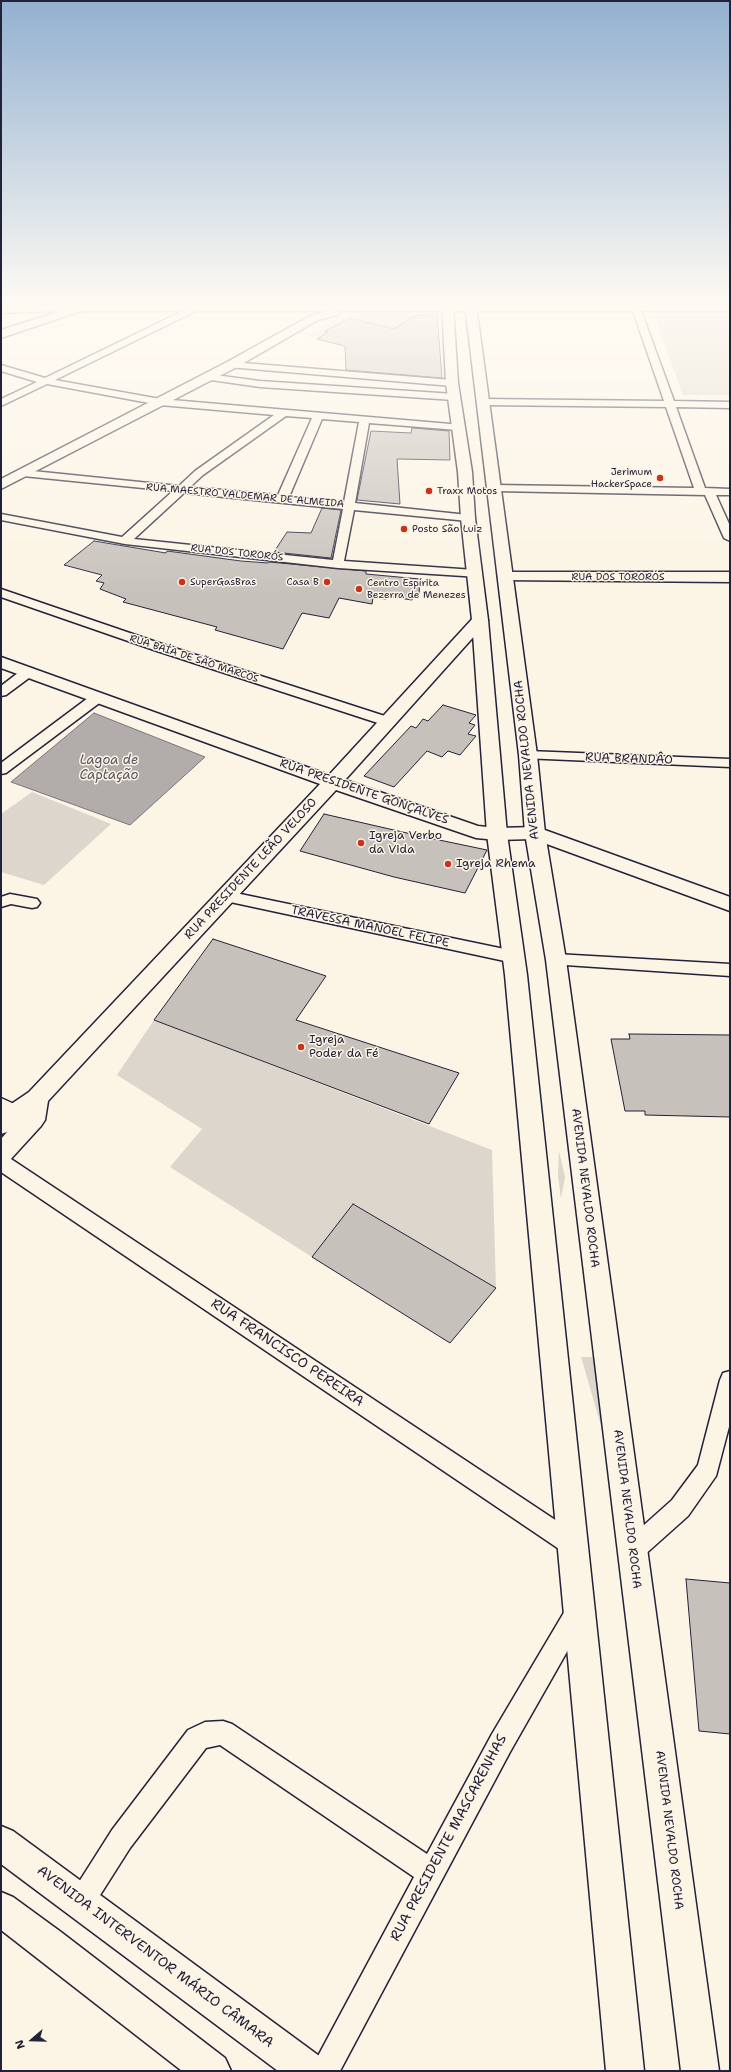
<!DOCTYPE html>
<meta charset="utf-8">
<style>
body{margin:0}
#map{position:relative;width:731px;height:2072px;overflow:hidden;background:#fcf5e5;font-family:"Shantell Sans",sans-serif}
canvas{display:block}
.frame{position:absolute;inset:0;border:2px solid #22223b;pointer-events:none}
.north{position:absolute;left:12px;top:2020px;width:40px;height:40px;-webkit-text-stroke:3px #fcf5e5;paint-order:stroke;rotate:250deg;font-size:11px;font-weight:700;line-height:16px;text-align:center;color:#22223b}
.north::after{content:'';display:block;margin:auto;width:14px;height:18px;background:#22223b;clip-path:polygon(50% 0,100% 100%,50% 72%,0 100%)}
</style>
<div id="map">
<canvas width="731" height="2072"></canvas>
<div class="frame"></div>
<div class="north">N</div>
</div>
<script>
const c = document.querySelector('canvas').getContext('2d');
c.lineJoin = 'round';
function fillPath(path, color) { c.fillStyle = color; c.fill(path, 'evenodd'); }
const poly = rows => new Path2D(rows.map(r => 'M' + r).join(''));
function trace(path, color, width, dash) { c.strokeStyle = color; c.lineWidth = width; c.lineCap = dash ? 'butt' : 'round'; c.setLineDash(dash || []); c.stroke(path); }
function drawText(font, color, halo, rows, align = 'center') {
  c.font = font + ' "Shantell Sans",sans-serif'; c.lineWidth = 3; c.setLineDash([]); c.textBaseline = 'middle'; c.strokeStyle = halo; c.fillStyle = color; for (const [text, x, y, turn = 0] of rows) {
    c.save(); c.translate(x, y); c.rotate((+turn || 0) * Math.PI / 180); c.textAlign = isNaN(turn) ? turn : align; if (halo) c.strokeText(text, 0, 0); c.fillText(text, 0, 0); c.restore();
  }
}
const built = poly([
 [346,313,417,315,360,350,305,336]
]);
const green = poly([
 [405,315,410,318,393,328,357,318,361,316],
 [654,315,730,315,730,395,683,395],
 [32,792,111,824,44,885,1,872,1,814],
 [154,1020,492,1150,496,1288,353,1204,312,1257,170,1167,202,1129,117,1075],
 [559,1151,565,1177,561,1198,558,1176],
 [581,1357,597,1357,604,1436]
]);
const water = poly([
 [94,713,205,757,130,825,11,782,94,713]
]);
const building = poly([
 [417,315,437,315,442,378,346,370,345,346,317,339,328,332,325,331,350,318,394,329,417,315],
 [412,428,449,431,450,460,397,459,400,504,357,500,371,431,411,433,412,428],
 [322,508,341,510,331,558,274,552,287,532,311,533,322,508],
 [94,541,166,553,167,551,241,561,268,563,269,562,366,571,366,574,420,579,419,594,414,595,412,600,387,596,386,599,373,598,372,604,339,598,329,618,302,613,283,649,215,630,217,627,123,602,126,599,100,589,104,583,96,581,102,575,64,565,94,541],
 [443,705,476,715,469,723,475,725,468,734,476,736,460,755,448,751,442,757,427,751,394,787,364,776,411,726,416,728,423,719,428,721,443,705],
 [324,814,420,836,487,850,465,893,394,877,300,851,324,814],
 [213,939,326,976,296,1020,459,1073,429,1124,154,1020,213,939],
 [629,1034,730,1035,730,1117,645,1115,645,1111,625,1111,611,1039,630,1039,629,1034],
 [353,1204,496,1288,450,1343,312,1257,353,1204],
 [686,1579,730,1583,730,1734,699,1731,686,1579]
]);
const minor = poly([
 [195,305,199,308,198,310,55,380,160,399,462,425,463,427,458,430,369,423,355,503,468,515,474,518,468,521,354,510,344,561,475,570,479,571,481,574,479,577,338,568,125,544,1,520,1,514,122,537,173,491,23,476,18,473,23,470,179,486,195,471,274,415,160,405,47,384,1,406,1,399,37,382,1,371,1,365,45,378,195,305],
 [286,416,312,418,278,495,190,487,203,475,286,416],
 [322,419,359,422,344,502,289,497,322,419],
 [184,493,343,509,333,560,134,539,184,493],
 [631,305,639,305,674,401,730,402,730,408,676,407,705,488,730,489,730,495,716,495,730,526,730,541,724,538,705,495,495,491,490,488,495,485,694,488,666,407,483,405,478,402,483,399,664,401,631,305],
 [231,362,452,380,457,383,452,386,228,367,226,365,231,362],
 [207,374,260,381,454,394,459,397,454,400,260,387,204,379,204,375,207,374],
 [1,589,162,644,394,719,396,722,394,725,384,725,154,650,1,597,1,589],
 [28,668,33,669,34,672,33,675,6,695,1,696,1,686,23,669,28,668],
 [97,694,104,698,102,701,6,773,1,774,1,763,92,695,97,694],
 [528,751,730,759,730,767,523,758,521,755,523,752,528,751],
 [226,891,514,951,520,953,522,957,520,961,514,963,221,900,218,896,221,892,226,891],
 [10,894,37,899,40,903,37,907,32,908,11,904,1,907,1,897,10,894],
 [556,954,730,964,730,976,550,964,548,960,550,956,556,954],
 [1,1098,34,1113,37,1118,34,1123,28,1125,1,1113,1,1098],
 [1,1155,8,1157,581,1537,584,1545,581,1553,573,1556,565,1553,1,1172,1,1155],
 [730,1371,730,1423,716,1476,688,1516,641,1558,633,1561,625,1558,622,1550,625,1542,672,1500,698,1465,720,1380,723,1373,730,1371],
 [577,1600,585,1604,589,1612,585,1620,510,1752,340,2071,310,2071,414,1877,220,1745,206,1748,130,1848,90,1911,81,1915,72,1911,68,1902,72,1893,112,1830,188,1730,205,1722,223,1721,232,1724,427,1854,492,1734,569,1604,577,1600]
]);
const tertiary = poly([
 [80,305,86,308,84,310,1,338,1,330,80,305],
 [506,572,730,572,730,582,501,580,498,577,501,574,506,572],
 [480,615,486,617,488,620,486,623,345,780,478,826,497,828,535,827,542,829,730,897,730,911,533,839,497,840,476,838,336,790,48,1101,45,1120,41,1126,9,1161,1,1163,1,1139,7,1132,1,1134,1,1111,29,1092,320,784,1,668,1,657,329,775,474,617,480,615]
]);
const secondary = poly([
 [60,305,730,305,730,311,339,311,338,315,318,320,235,368,1,489,1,479,227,362,310,316,326,311,60,311,1,313,1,307,60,305],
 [1,1826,13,1831,322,2058,328,2071,278,2071,1,1864,1,1826],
 [1,1892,13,1897,61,1932,225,2058,231,2071,182,2071,1,1930,1,1892]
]);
const trunk = poly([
 [442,305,453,305,458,383,472,472,475,518,488,620,507,834,527,975,644,2071,606,2071,505,975,487,834,472,620,461,518,458,472,446,383,442,305],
 [465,305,476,305,537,755,545,833,566,960,719,2071,681,2071,546,960,525,833,519,755,465,305]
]);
const markers = [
 [660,478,4,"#c8321e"],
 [429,491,4,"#c8321e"],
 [404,529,4,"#c8321e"],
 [182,582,4,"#c8321e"],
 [327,582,4,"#c8321e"],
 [359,589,4,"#c8321e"],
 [361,843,4,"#c8321e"],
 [448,864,4,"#c8321e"],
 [301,1047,4,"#c8321e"]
];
const farPoinames = [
 ["Jerimum",652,472,"right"],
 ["HackerSpace",652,484,"right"],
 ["Traxx Motos",437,491],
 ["Posto São Luiz",412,529],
 ["SuperGasBras",190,582],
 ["Casa B",319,582,"right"],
 ["Centro Espírita",367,583],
 ["Bezerra de Menezes",367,595]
];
const farStreetnames = [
 ["RUA MAESTRO VALDEMAR DE ALMEIDA",245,496,5],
 ["RUA DOS TORORÓS",237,553,6],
 ["RUA DOS TORORÓS",618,577],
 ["RUA BAÍA DE SÃO MARCOS",194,659,18]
];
const streetNames = [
 ["RUA BRANDÂO",629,759,2],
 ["AVENIDA NEVALDO ROCHA",527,760,-96],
 ["RUA PRESIDENTE GONÇALVES",364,792,19],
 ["RUA PRESIDENTE LEÃO VELOSO",251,869,-47],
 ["TRAVESSA MANOEL FELIPE",370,927,12],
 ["AVENIDA NEVALDO ROCHA",585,1188,83],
 ["AVENIDA NEVALDO ROCHA",627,1509,83],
 ["AVENIDA NEVALDO ROCHA",669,1830,83]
];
const poiNames = [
 ["Igreja Verbo",369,836],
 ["da Vida",369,850],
 ["Igreja Rhema",456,864],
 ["Igreja",309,1040],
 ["Poder da Fé",309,1054]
];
const waterNames = [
 ["Lagoa de",109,761],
 ["Captação",109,776]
];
const nearStreetnames = [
 ["RUA FRANCISCO PEREIRA",287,1353,34],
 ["RUA PRESIDENTE MASCARENHAS",449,1838,-62],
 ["AVENIDA INTERVENTOR MÁRIO CÂMARA",155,1957,37]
];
fillPath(built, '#ece5d8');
fillPath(green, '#dcd6cc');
fillPath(water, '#b2adab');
trace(water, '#78757e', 1);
fillPath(building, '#c6c1bb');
trace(building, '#22223b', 1);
trace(minor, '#22223b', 3);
trace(tertiary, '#22223b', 3);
trace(secondary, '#22223b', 3);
trace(trunk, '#22223b', 3);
fillPath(minor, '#fcf5e5');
fillPath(tertiary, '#fcf5e5');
fillPath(secondary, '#fcf5e5');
fillPath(trunk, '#fcf5e5');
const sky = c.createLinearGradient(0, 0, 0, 595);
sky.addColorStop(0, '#92b1d0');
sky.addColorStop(0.51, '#fefaf3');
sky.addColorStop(1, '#fefaf300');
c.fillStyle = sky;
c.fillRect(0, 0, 731, 595);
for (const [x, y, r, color] of markers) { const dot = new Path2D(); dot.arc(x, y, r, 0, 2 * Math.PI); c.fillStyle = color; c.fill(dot); trace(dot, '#fcf5e5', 1.5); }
drawText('10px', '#22223b', '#fcf5e5', farPoinames, 'left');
drawText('10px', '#22223b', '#fcf5e5', farStreetnames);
drawText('12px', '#22223b', '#fcf5e5', streetNames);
drawText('12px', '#22223b', '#fcf5e5', poiNames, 'left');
drawText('italic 13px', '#545362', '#fcf5e5', waterNames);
drawText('14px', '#22223b', '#fcf5e5', nearStreetnames);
</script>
